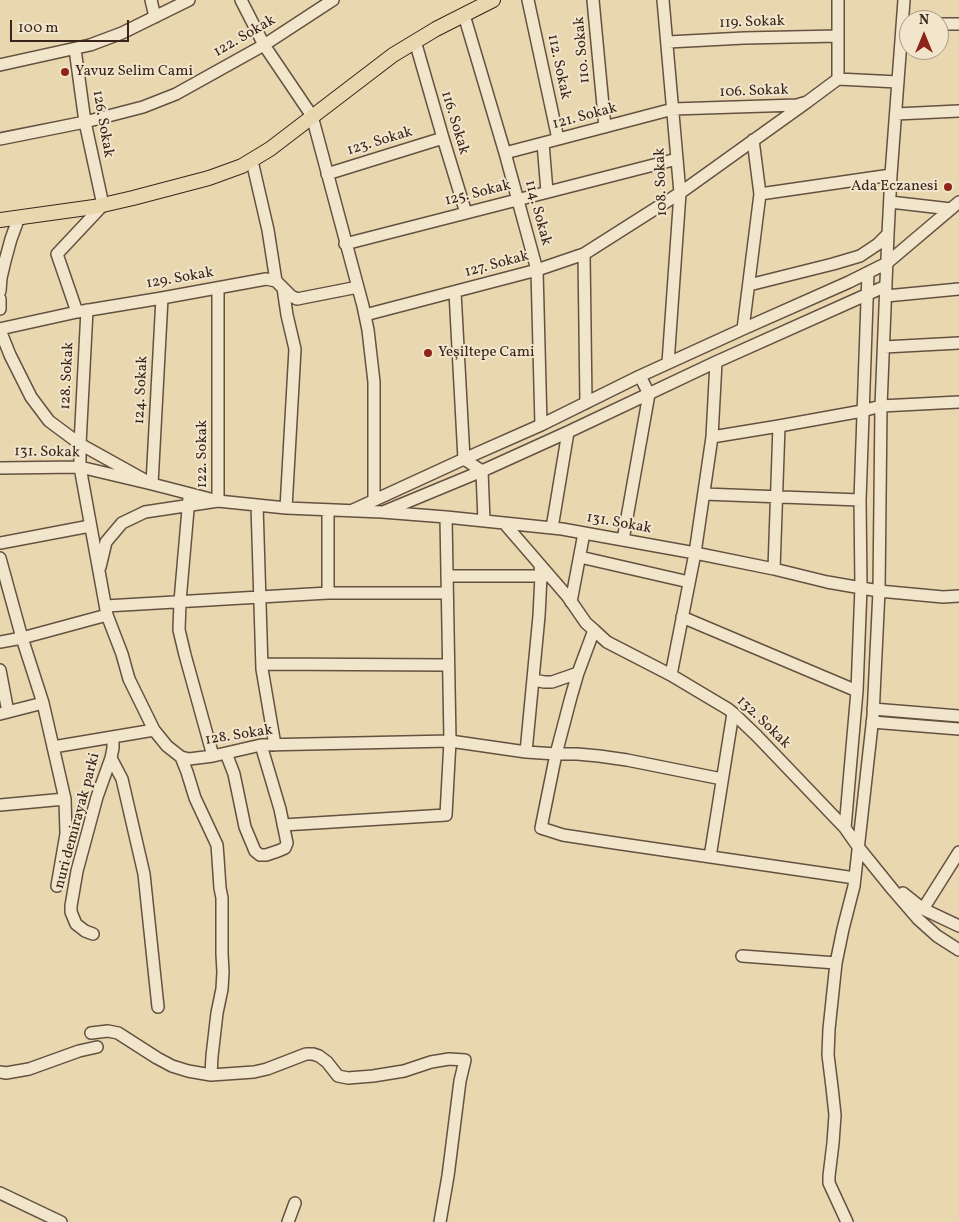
<!DOCTYPE html>
<meta charset="utf-8">
<style>
body{margin:0}
#map{position:relative;width:959px;height:1222px;overflow:hidden;background:#e9d7b0;font-family:Vollkorn,serif}
canvas{display:block}
.north{position:absolute;left:899px;top:10px;width:50px;height:50px;box-sizing:border-box;background:#f1e5cc;border:1px solid #a79885;border-radius:50%;rotate:0deg;font-size:14px;font-weight:700;line-height:20px;text-align:center;color:#39241b}
.north::after{content:'';display:block;margin:auto;width:18px;height:22px;background:#8f2418;clip-path:polygon(50% 0,100% 100%,50% 72%,0 100%)}
.scale{position:absolute;left:10px;top:20px;width:119px;height:22px;box-sizing:border-box;border:2px solid #39241b;border-top:0;padding-left:6px;font-size:15px;line-height:18px;white-space:nowrap;color:#39241b;-webkit-text-stroke:4px #f1e5cc;paint-order:stroke}
</style>
<div id="map">
<canvas width="959" height="1222"></canvas>
<div class="north">N</div>
<div class="scale">100 m</div>
</div>
<script>
const c = document.querySelector('canvas').getContext('2d');
c.lineJoin = 'round';
const poly = rows => new Path2D(rows.map(r => 'M' + r).join(''));
function trace(path, color, width, dash) { c.strokeStyle = color; c.lineWidth = width; c.lineCap = dash ? 'butt' : 'round'; c.setLineDash(dash || []); c.stroke(path); }
function drawText(font, color, halo, rows, align = 'center') {
  c.font = font + ' Vollkorn,serif'; c.lineWidth = 4; c.setLineDash([]); c.textBaseline = 'middle'; c.strokeStyle = halo; c.fillStyle = color; for (const [text, x, y, turn = 0] of rows) {
    c.save(); c.translate(x, y); c.rotate((+turn || 0) * Math.PI / 180); c.textAlign = isNaN(turn) ? turn : align; if (halo) c.strokeText(text, 0, 0); c.fillText(text, 0, 0); c.restore();
  }
}
const minor = poly([
 [151,0,155,17],
 [241,0,264,45,312,116,363,306,368,330,374,382,374,500],
 [528,0,558,139],
 [593,0,605,127],
 [663,0,680,193,668,363],
 [464,15,505,153,537,270,541,425],
 [939,24,959,24],
 [415,41,443,138,466,213],
 [668,42,744,38,838,36],
 [75,49,85,122,103,205,57,254,77,312],
 [0,65,90,45,122,33,189,0],
 [838,79,898,82],
 [896,114,959,111],
 [0,139,85,122,143,107,176,94,264,45,333,0],
 [753,140,760,194],
 [543,143,547,192],
 [505,153,673,109,797,105,807,102,838,79,838,0],
 [252,161,268,230,276,281],
 [327,174,443,138],
 [890,202,951,209],
 [345,244,677,159],
 [584,254,586,403],
 [749,285,833,264,860,256,878,244,888,234],
 [283,288,287,315,295,349,286,508],
 [0,291,1,278,5,261,11,239,19,217],
 [455,292,464,459,482,471,484,521],
 [886,296,959,289],
 [0,299,0,309],
 [87,310,80,444,80,467,107,615,122,654,129,679,154,730,167,746,181,757,189,759,213,756,261,745,450,741,526,752,556,754,577,754,599,756,627,760,722,779],
 [365,315,537,270,584,254,680,193,807,102],
 [0,329,77,312,162,298,266,279,276,281,291,296,297,299,358,287],
 [743,329,760,194,891,175],
 [0,330,10,355,31,397,49,421,80,444,152,484,218,501,286,508,382,512,446,517,562,529,695,553,774,569,827,582,879,591,943,597,959,596],
 [884,347,959,343],
 [712,437,779,426,862,411,881,406,959,402],
 [0,468,80,467,152,484,162,298],
 [704,494,860,500],
 [189,498,180,601,179,630,185,655,213,756],
 [257,505,262,669,275,745],
 [328,510,328,593],
 [353,510,464,459,541,425,640,376,743,329,849,282,887,263,959,202],
 [383,512,482,471,568,432,716,362,886,286],
 [504,523,568,597,586,623,594,630,607,642,671,675,728,709,733,713,757,736,845,828,859,848,893,890,918,919,937,936,959,950],
 [552,528,568,432],
 [623,540,649,394,640,376],
 [0,543,90,526],
 [580,557,689,582],
 [0,558,22,638,107,615],
 [100,567,106,542,122,523,145,512,218,501,218,288],
 [774,569,779,426],
 [447,576,548,576],
 [571,602,584,533],
 [106,606,328,593,447,593],
 [682,617,857,691],
 [594,630,578,673,571,697,556,754,541,828,563,835,615,843,855,878],
 [0,642,22,638,43,703,65,799,0,805],
 [262,664,448,665],
 [0,670,8,712],
 [671,675,695,553,712,437,716,362],
 [534,680,544,682,552,682,578,673],
 [873,709,959,716],
 [0,714,43,703],
 [872,722,959,729],
 [53,747,154,730],
 [526,752,539,616,541,576,540,565],
 [226,753,234,774,245,827,255,851,260,855,266,855,278,851,285,848,287,843,280,809,261,745],
 [181,757,187,772,195,798,217,845,218,858,220,888,222,898,222,954,223,972,222,989,217,1013,212,1056,211,1075],
 [111,758,122,779,144,874,158,1007],
 [283,825,446,815,450,741,446,517],
 [845,828,857,691,861,587,860,500,868,273],
 [710,857,733,713],
 [57,886,66,834,65,799],
 [903,893,923,909,959,926],
 [923,909,959,852],
 [93,934,85,931,76,924,71,912,71,906,77,871,97,797,111,758,113,748,113,737],
 [742,956,836,963],
 [91,1033,108,1031,118,1033,157,1058,172,1066,188,1071,211,1075,254,1072,267,1069,306,1054,313,1054,319,1056,327,1062,338,1076,348,1078,373,1076,404,1071,431,1062,449,1059,465,1060,460,1081,448,1176,440,1222],
 [0,1072,6,1073,29,1069,79,1051,97,1047],
 [0,1193,61,1222],
 [288,1222,295,1203],
 [847,1222,829,1183,829,1176,833,1143,835,1115,832,1087,828,1055,829,1029,836,963,843,929,854,886,873,716,879,591,881,406,888,234,891,175,904,0]
]);
const major = poly([
 [0,220,94,207,133,198,209,178,242,166,270,149,393,55,436,29,493,0]
]);
const markers = [
 [65,72,5,"#8f2418"],
 [948,187,5,"#8f2418"],
 [428,353,5,"#8f2418"]
];
const streetNames = [
 ["119. Sokak",752,23,-2],
 ["122. Sokak",245,37,-30],
 ["110. Sokak",583,50,-95],
 ["112. Sokak",558,67,78],
 ["106. Sokak",754,92,-2],
 ["121. Sokak",585,117,-15],
 ["116. Sokak",454,123,73],
 ["126. Sokak",102,124,80],
 ["123. Sokak",380,142,-17],
 ["108. Sokak",662,182,-92],
 ["125. Sokak",478,194,-14],
 ["114. Sokak",537,213,75],
 ["127. Sokak",497,265,-15],
 ["129. Sokak",180,279,-10],
 ["128. Sokak",68,376,-87],
 ["124. Sokak",142,390,-87],
 ["131. Sokak",47,453,1],
 ["122. Sokak",203,454,-90],
 ["131. Sokak",619,524,10],
 ["132. Sokak",763,723,44],
 ["128. Sokak",239,736,-9],
 ["nuri demirayak parki",78,821,-75]
];
const poiNames = [
 ["Yavuz Selim Cami",75,72],
 ["Ada Eczanesi",938,187,"right"],
 ["Yeşiltepe Cami",438,353]
];
trace(minor, '#655140', 14);
trace(major, '#39241b', 16);
trace(minor, '#f1e5cc', 11);
trace(major, '#e9d7b0', 14);
for (const [x, y, r, color] of markers) { const dot = new Path2D(); dot.arc(x, y, r, 0, 2 * Math.PI); c.fillStyle = color; c.fill(dot); trace(dot, '#f1e5cc', 2); }
drawText('15px', '#39241b', '#f1e5cc', streetNames);
drawText('15px', '#39241b', '#f1e5cc', poiNames, 'left');
</script>
